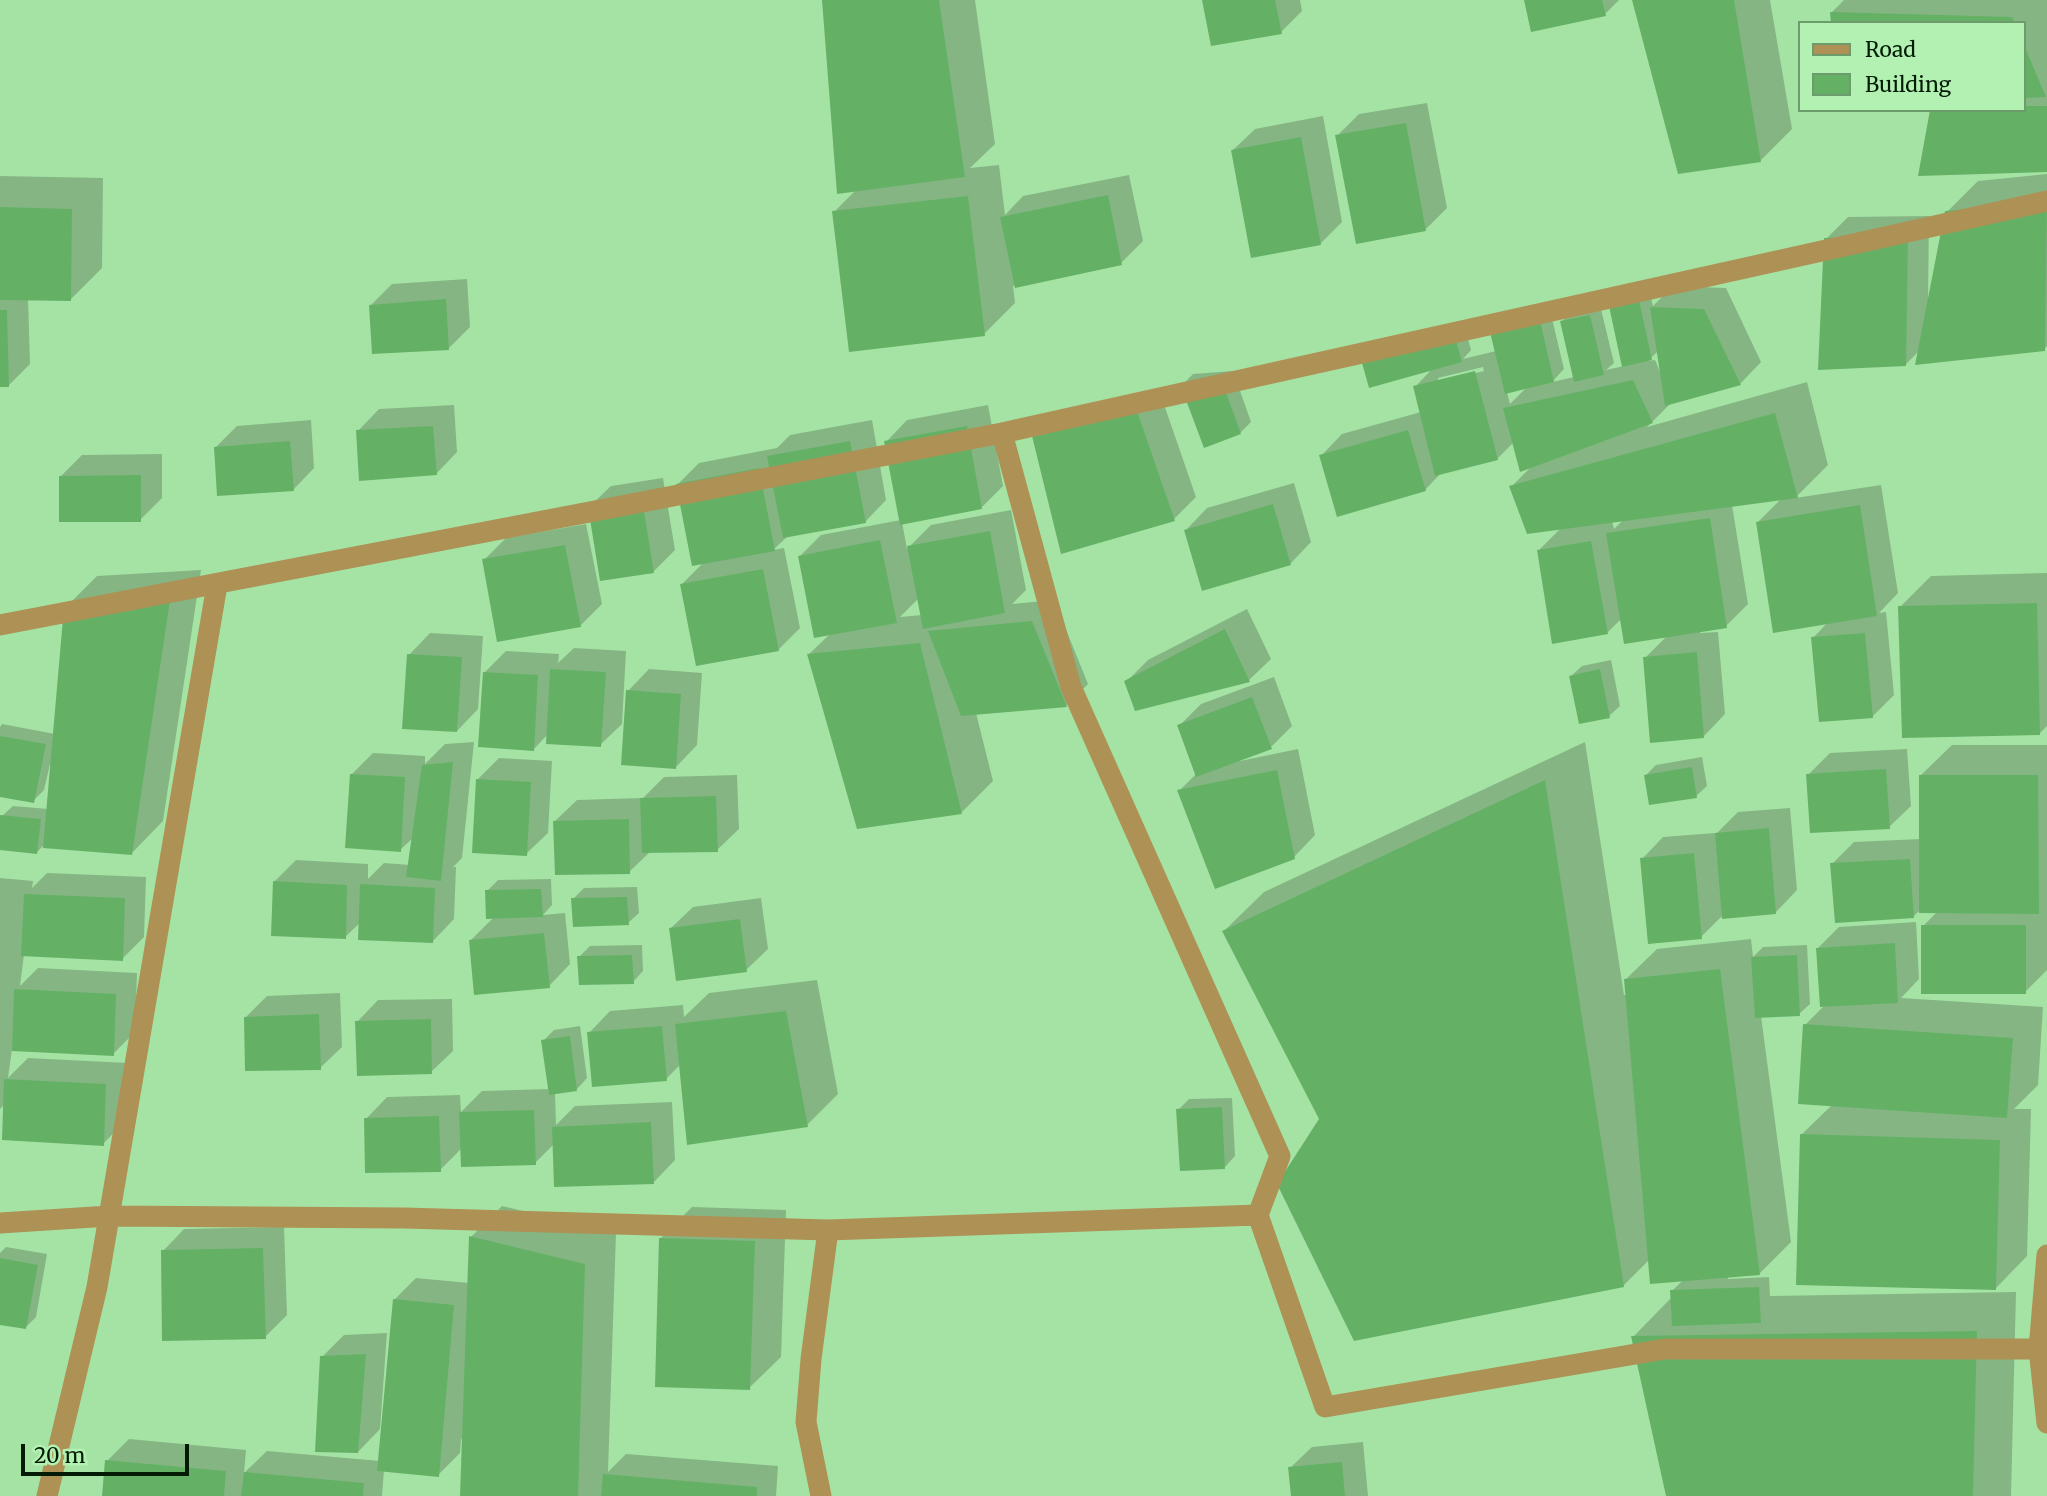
<!DOCTYPE html>
<style>
body{margin:0}
#map{position:relative;width:2047px;height:1496px;overflow:hidden;background:#a5e3a4;font-family:Merriweather,serif}
canvas{display:block}
.legend{position:absolute;left:1798px;top:21px;width:228px;height:91px;box-sizing:border-box;background:#b2f1b1;border:2px solid #6c9b6c;margin:0;padding:9px 12px;list-style:none;font-size:21px;color:#031b05}
.legend li{display:flex;align-items:center;gap:14px;height:35px}
.legend b{width:35px;border:2px solid #6c9b6c}
.scale{position:absolute;left:21px;top:1444px;width:168px;height:32px;box-sizing:border-box;border:4px solid #031b05;border-top:0;padding-left:9px;font-size:21px;line-height:24px;white-space:nowrap;color:#031b05;-webkit-text-stroke:5px #b2f1b1;paint-order:stroke}
</style>
<div id="map">
<canvas width="2047" height="1496"></canvas>
<ul class="legend">
<li><b style="height:9px;background:#ae9155"></b>Road</li>
<li><b style="height:19px;background:#64b166"></b>Building</li>
</ul>
<div class="scale">20 m</div>
</div>
<script>
const c = document.querySelector('canvas').getContext('2d');
c.lineJoin = 'round';
function fillPath(path, color) { c.fillStyle = color; c.fill(path, 'evenodd'); }
const poly = rows => new Path2D(rows.map(r => 'M' + r).join(''));
function trace(path, color, width, dash) { c.strokeStyle = color; c.lineWidth = width; c.lineCap = dash ? 'butt' : 'round'; c.setLineDash(dash || []); c.stroke(path); }
const shadow = poly([
 [824,0,975,0,995,144,970,168,999,165,1005,215,1023,196,1129,175,1143,241,1121,263,1013,286,1015,303,984,334,834,212,856,190],
 [1204,0,1300,0,1302,11,1281,32],
 [1526,0,1619,0,1605,14],
 [1634,0,1770,0,1792,129,1761,160],
 [1844,0,2047,0,2047,170,2024,110,2024,23,1832,23,1831,13],
 [1427,103,1447,208,1425,230,1337,136,1359,114],
 [1323,116,1342,222,1320,244,1233,150,1255,129],
 [2047,174,2047,346,2044,349,1920,350,1905,365,1826,239,1848,217,1929,216,1928,301,1947,212,1978,181],
 [0,176,103,178,102,268,71,299,28,298,30,364,9,385,0,386],
 [467,279,470,327,449,348,371,305,392,284],
 [1673,286,1726,288,1761,362,1740,384,1671,403,1647,427,1807,382,1828,465,1795,498,1881,485,1898,593,1879,613,1886,612,1894,695,1872,717,1813,638,1828,622,1758,522,1782,498,1732,505,1748,604,1726,626,1700,630,1700,633,1718,632,1725,714,1704,736,1645,658,1667,636,1622,618,1607,633,1539,550,1561,528,1511,487,1532,466,1514,442,1497,459,1442,472,1425,490,1321,456,1342,434,1421,412,1415,387,1433,368,1463,320,1471,350,1463,359,1496,351,1549,306,1564,369,1552,382,1574,377,1562,321,1573,310,1600,305,1614,363,1606,370,1624,366,1611,306,1649,290,1653,306],
 [1658,351,1661,374,1655,360,1648,361],
 [1483,367,1484,371,1438,382,1438,378],
 [1527,387,1510,404,1507,392],
 [1623,520,1614,529,1612,521],
 [1233,371,1251,422,1240,433,1182,385,1193,374],
 [1159,390,1196,497,1174,519,1063,552,1034,436],
 [454,405,457,452,436,474,358,431,379,409],
 [988,405,1003,486,981,508,902,522,907,549,931,525,1011,510,1026,590,1012,604,1054,600,1088,684,1067,705,976,713,993,781,962,812,858,827,809,654,830,634,800,556,821,535,901,520,886,442,907,420],
 [919,598,922,615,900,617],
 [311,420,314,468,293,490,216,447,237,426],
 [872,420,886,500,865,522,788,536,773,550,784,548,800,628,778,650,682,584,704,562,678,484,699,463,777,448,790,435],
 [162,454,162,498,140,520,60,477,82,455],
 [663,478,675,550,653,572,589,507,611,486],
 [1294,483,1311,542,1290,564,1186,530,1207,508],
 [586,524,602,604,580,626,484,560,506,538],
 [201,570,163,821,132,853,43,846,36,853,0,848,2,816,13,806,48,809,52,765,50,764,44,790,33,801,0,785,0,727,2,724,55,734,65,608,97,576],
 [2047,573,2047,726,2040,733,1900,607,1931,576],
 [1247,609,1271,659,1249,680,1126,682,1148,660],
 [430,633,483,636,478,709,457,731,409,655],
 [574,648,626,651,622,724,600,745,548,734,534,749,485,672,506,651,559,654,558,663],
 [1611,660,1620,706,1609,716,1571,676,1582,666],
 [649,669,702,673,697,745,676,767,628,691],
 [1274,677,1292,726,1271,747,1240,759,1240,761,1298,749,1315,835,1294,857,1179,791,1197,773,1179,726,1201,704],
 [474,742,462,858,453,867,456,867,454,919,433,941,361,922,345,937,274,882,296,860,368,864,368,879,384,863,410,865,414,837,400,850,351,775,373,753,425,756,425,764,445,744],
 [1585,742,1624,995,1627,995,1625,980,1657,949,1751,939,1753,957,1763,947,1807,945,1810,1004,1799,1014,1761,1016,1791,1242,1760,1273,1728,1276,1728,1279,1769,1277,1770,1296,2016,1292,2011,1496,1668,1496,1633,1337,1672,1297,1672,1291,1684,1279,1650,1259,1623,1286,1321,1119,1224,931,1264,892],
 [1952,745,2047,745,2047,970,2025,992,1923,926,1937,912,1921,909,1913,917,1832,864,1854,842,1921,839,1920,776],
 [1907,749,1911,806,1889,827,1808,775,1830,753],
 [1702,757,1707,786,1696,796,1646,775,1656,765],
 [499,758,552,761,548,833,526,854,478,779],
 [737,775,739,829,717,850,651,851,629,872,555,821,577,800,643,798,664,777],
 [1790,808,1797,890,1776,912,1721,917,1701,937,1642,859,1663,837,1715,833,1715,835,1738,812],
 [47,873,146,877,144,937,122,959,24,954,20,986,38,968,137,973,135,1032,113,1054,12,1049,8,1078,28,1058,127,1063,124,1122,103,1144,5,1104,0,1109,0,878,33,881,32,888],
 [551,879,552,905,543,915,565,913,570,964,549,986,471,940,494,917,487,891,498,880],
 [637,887,639,913,628,923,573,899,584,888],
 [761,898,768,949,746,970,671,928,693,907],
 [1916,922,1919,979,1901,998,2043,1007,2038,1085,2014,1109,2031,1109,2027,1256,1996,1288,1801,1135,1832,1105,1805,1025,1825,1005,1818,948,1839,927],
 [642,945,643,971,633,982,579,957,590,946],
 [817,980,838,1094,807,1125,681,1064,666,1079,589,1033,610,1011,683,1005,684,1017,709,993],
 [340,993,342,1047,320,1068,246,1017,267,996],
 [452,999,453,1051,431,1072,357,1022,378,1000],
 [580,1026,587,1078,577,1089,555,1092,556,1125,575,1106,672,1102,675,1160,654,1182,554,1144,535,1163,462,1148,440,1170,366,1119,387,1097,460,1095,461,1112,482,1091,550,1089,543,1041,554,1030],
 [1232,1098,1235,1156,1225,1167,1178,1110,1189,1099],
 [502,1206,616,1233,608,1472,626,1454,778,1466,776,1496,462,1496,464,1440,461,1439,460,1453,438,1475,384,1470,382,1496,104,1496,107,1461,129,1439,246,1450,244,1473,267,1451,380,1461,394,1300,416,1278,469,1283,471,1237],
 [692,1207,786,1210,781,1357,749,1388,661,1238],
 [284,1227,287,1315,265,1337,163,1251,184,1229],
 [6,1247,47,1254,36,1317,25,1328,0,1323,0,1253],
 [387,1333,380,1429,358,1452,322,1357,344,1335],
 [1363,1442,1368,1496,1292,1496,1290,1468,1312,1447]
]);
const building = poly([
 [822,0,939,0,965,177,837,194],
 [1202,0,1275,0,1282,34,1211,46],
 [1524,0,1602,0,1606,16,1531,32],
 [1632,0,1734,0,1761,162,1678,174],
 [1830,12,2012,17,2015,23,1831,23],
 [2024,45,2046,97,2024,98],
 [2024,106,2047,106,2047,172,1918,176,1930,110,2024,110],
 [1406,123,1426,231,1356,244,1335,135],
 [1301,137,1321,245,1251,258,1231,150],
 [1108,195,1122,265,1015,288,1000,217],
 [968,196,985,336,849,352,832,211],
 [2047,202,2045,351,1915,365,1945,211],
 [0,207,72,209,71,301,0,300],
 [1908,237,1906,366,1818,370,1824,238],
 [446,299,449,350,372,354,369,305],
 [1639,300,1652,360,1622,367,1609,306],
 [1650,307,1704,309,1741,385,1665,406],
 [0,310,7,310,9,387,0,387],
 [1590,315,1604,375,1574,382,1560,321],
 [1539,316,1554,382,1505,394,1489,328],
 [1453,330,1462,362,1369,388,1360,356],
 [1475,371,1498,460,1435,476,1413,386],
 [1633,380,1653,423,1520,472,1503,408],
 [1222,381,1241,434,1204,448,1180,384],
 [1137,411,1175,521,1061,554,1032,436],
 [1775,413,1798,498,1527,534,1509,486],
 [433,426,437,475,359,481,356,430],
 [967,426,982,509,900,525,884,441],
 [1408,430,1426,491,1337,517,1319,455],
 [290,441,294,491,217,496,214,447],
 [850,441,866,523,783,538,767,456],
 [759,468,775,551,692,566,676,484],
 [141,475,141,522,59,522,59,476],
 [642,499,654,573,600,581,588,507],
 [1273,504,1291,565,1202,591,1184,530],
 [1860,505,1877,616,1773,633,1756,522],
 [1710,518,1727,628,1624,644,1606,533],
 [990,531,1005,613,923,629,907,546],
 [880,540,897,623,814,638,798,556],
 [1591,541,1608,634,1552,644,1537,550],
 [565,545,581,627,497,642,482,559],
 [763,569,779,651,696,666,680,584],
 [170,600,132,855,43,848,64,607],
 [2037,603,2040,735,1902,738,1898,606],
 [1032,621,1067,707,961,716,928,631],
 [1225,629,1250,682,1135,711,1124,681],
 [1865,633,1873,718,1819,722,1811,637],
 [920,643,962,814,857,829,807,654],
 [1697,652,1704,738,1650,743,1643,657],
 [407,654,462,657,457,732,402,729],
 [550,669,606,672,601,747,546,744],
 [1600,669,1610,718,1579,724,1569,676],
 [483,672,538,675,534,751,478,747],
 [626,690,681,694,676,769,621,765],
 [1252,697,1272,749,1196,777,1177,725],
 [0,736,46,744,34,803,0,797],
 [453,762,441,881,406,877,422,765],
 [1692,767,1697,798,1649,805,1644,775],
 [1886,769,1890,829,1810,833,1806,774],
 [1277,770,1295,859,1215,889,1177,790],
 [350,774,405,777,401,852,345,848],
 [1919,775,2038,775,2039,914,1919,913],
 [476,779,531,782,527,856,472,853],
 [1545,780,1624,1287,1354,1341,1277,1184,1319,1119,1222,931],
 [716,796,718,852,642,853,640,798],
 [0,815,41,819,37,854,0,850],
 [629,819,630,874,555,875,553,821],
 [1769,828,1776,914,1722,919,1715,833],
 [1694,853,1702,939,1648,944,1640,858],
 [1910,859,1914,918,1835,923,1830,863],
 [273,881,347,885,346,939,271,936],
 [360,884,435,888,433,943,358,940],
 [541,889,543,917,486,919,485,890],
 [24,894,125,898,123,961,21,956],
 [627,897,629,925,573,927,571,898],
 [740,919,747,972,676,981,669,928],
 [1921,925,2026,925,2026,994,1921,994],
 [544,933,550,988,474,995,469,940],
 [1895,943,1898,1003,1820,1007,1816,948],
 [632,955,634,984,579,985,577,956],
 [1797,955,1800,1016,1755,1018,1751,957],
 [1720,969,1760,1275,1650,1284,1624,979],
 [14,989,116,994,114,1056,12,1051],
 [786,1011,808,1127,687,1145,675,1024],
 [319,1014,321,1070,245,1071,244,1017],
 [431,1019,432,1074,357,1076,355,1021],
 [1803,1024,2013,1038,2007,1118,1798,1104],
 [662,1026,667,1081,592,1087,587,1032],
 [570,1036,577,1091,549,1095,541,1040],
 [4,1079,106,1084,104,1146,2,1140],
 [1222,1107,1225,1169,1180,1171,1176,1109],
 [534,1110,536,1165,461,1167,459,1112],
 [439,1116,441,1172,365,1173,364,1118],
 [651,1122,654,1184,554,1187,552,1127],
 [1800,1134,2000,1140,1996,1290,1796,1285],
 [469,1236,585,1264,578,1496,460,1496],
 [659,1238,755,1241,750,1390,655,1387],
 [263,1248,266,1339,162,1341,161,1250],
 [0,1258,38,1265,26,1329,0,1325],
 [1759,1287,1761,1323,1672,1326,1670,1290],
 [393,1299,454,1305,439,1477,377,1471],
 [1977,1331,1973,1496,1666,1496,1631,1336],
 [366,1354,358,1453,315,1452,320,1356],
 [105,1460,226,1471,224,1496,102,1496],
 [1342,1462,1345,1496,1291,1496,1288,1467],
 [244,1472,364,1483,363,1496,241,1496],
 [603,1474,757,1487,757,1496,601,1496]
]);
const minor = poly([
 [1002,433,1071,687,1280,1156,1258,1215],
 [0,625,1002,433,2047,201],
 [0,1223,109,1216,404,1218,828,1230,1258,1215,1325,1407,1665,1349,2039,1349],
 [2047,1255,2039,1349,2047,1423],
 [47,1496,97,1287,217,585],
 [821,1496,806,1422,811,1359,828,1230]
]);
fillPath(shadow, '#0003');
fillPath(building, '#64b166');
trace(minor, '#ae9155', 21);
</script>
